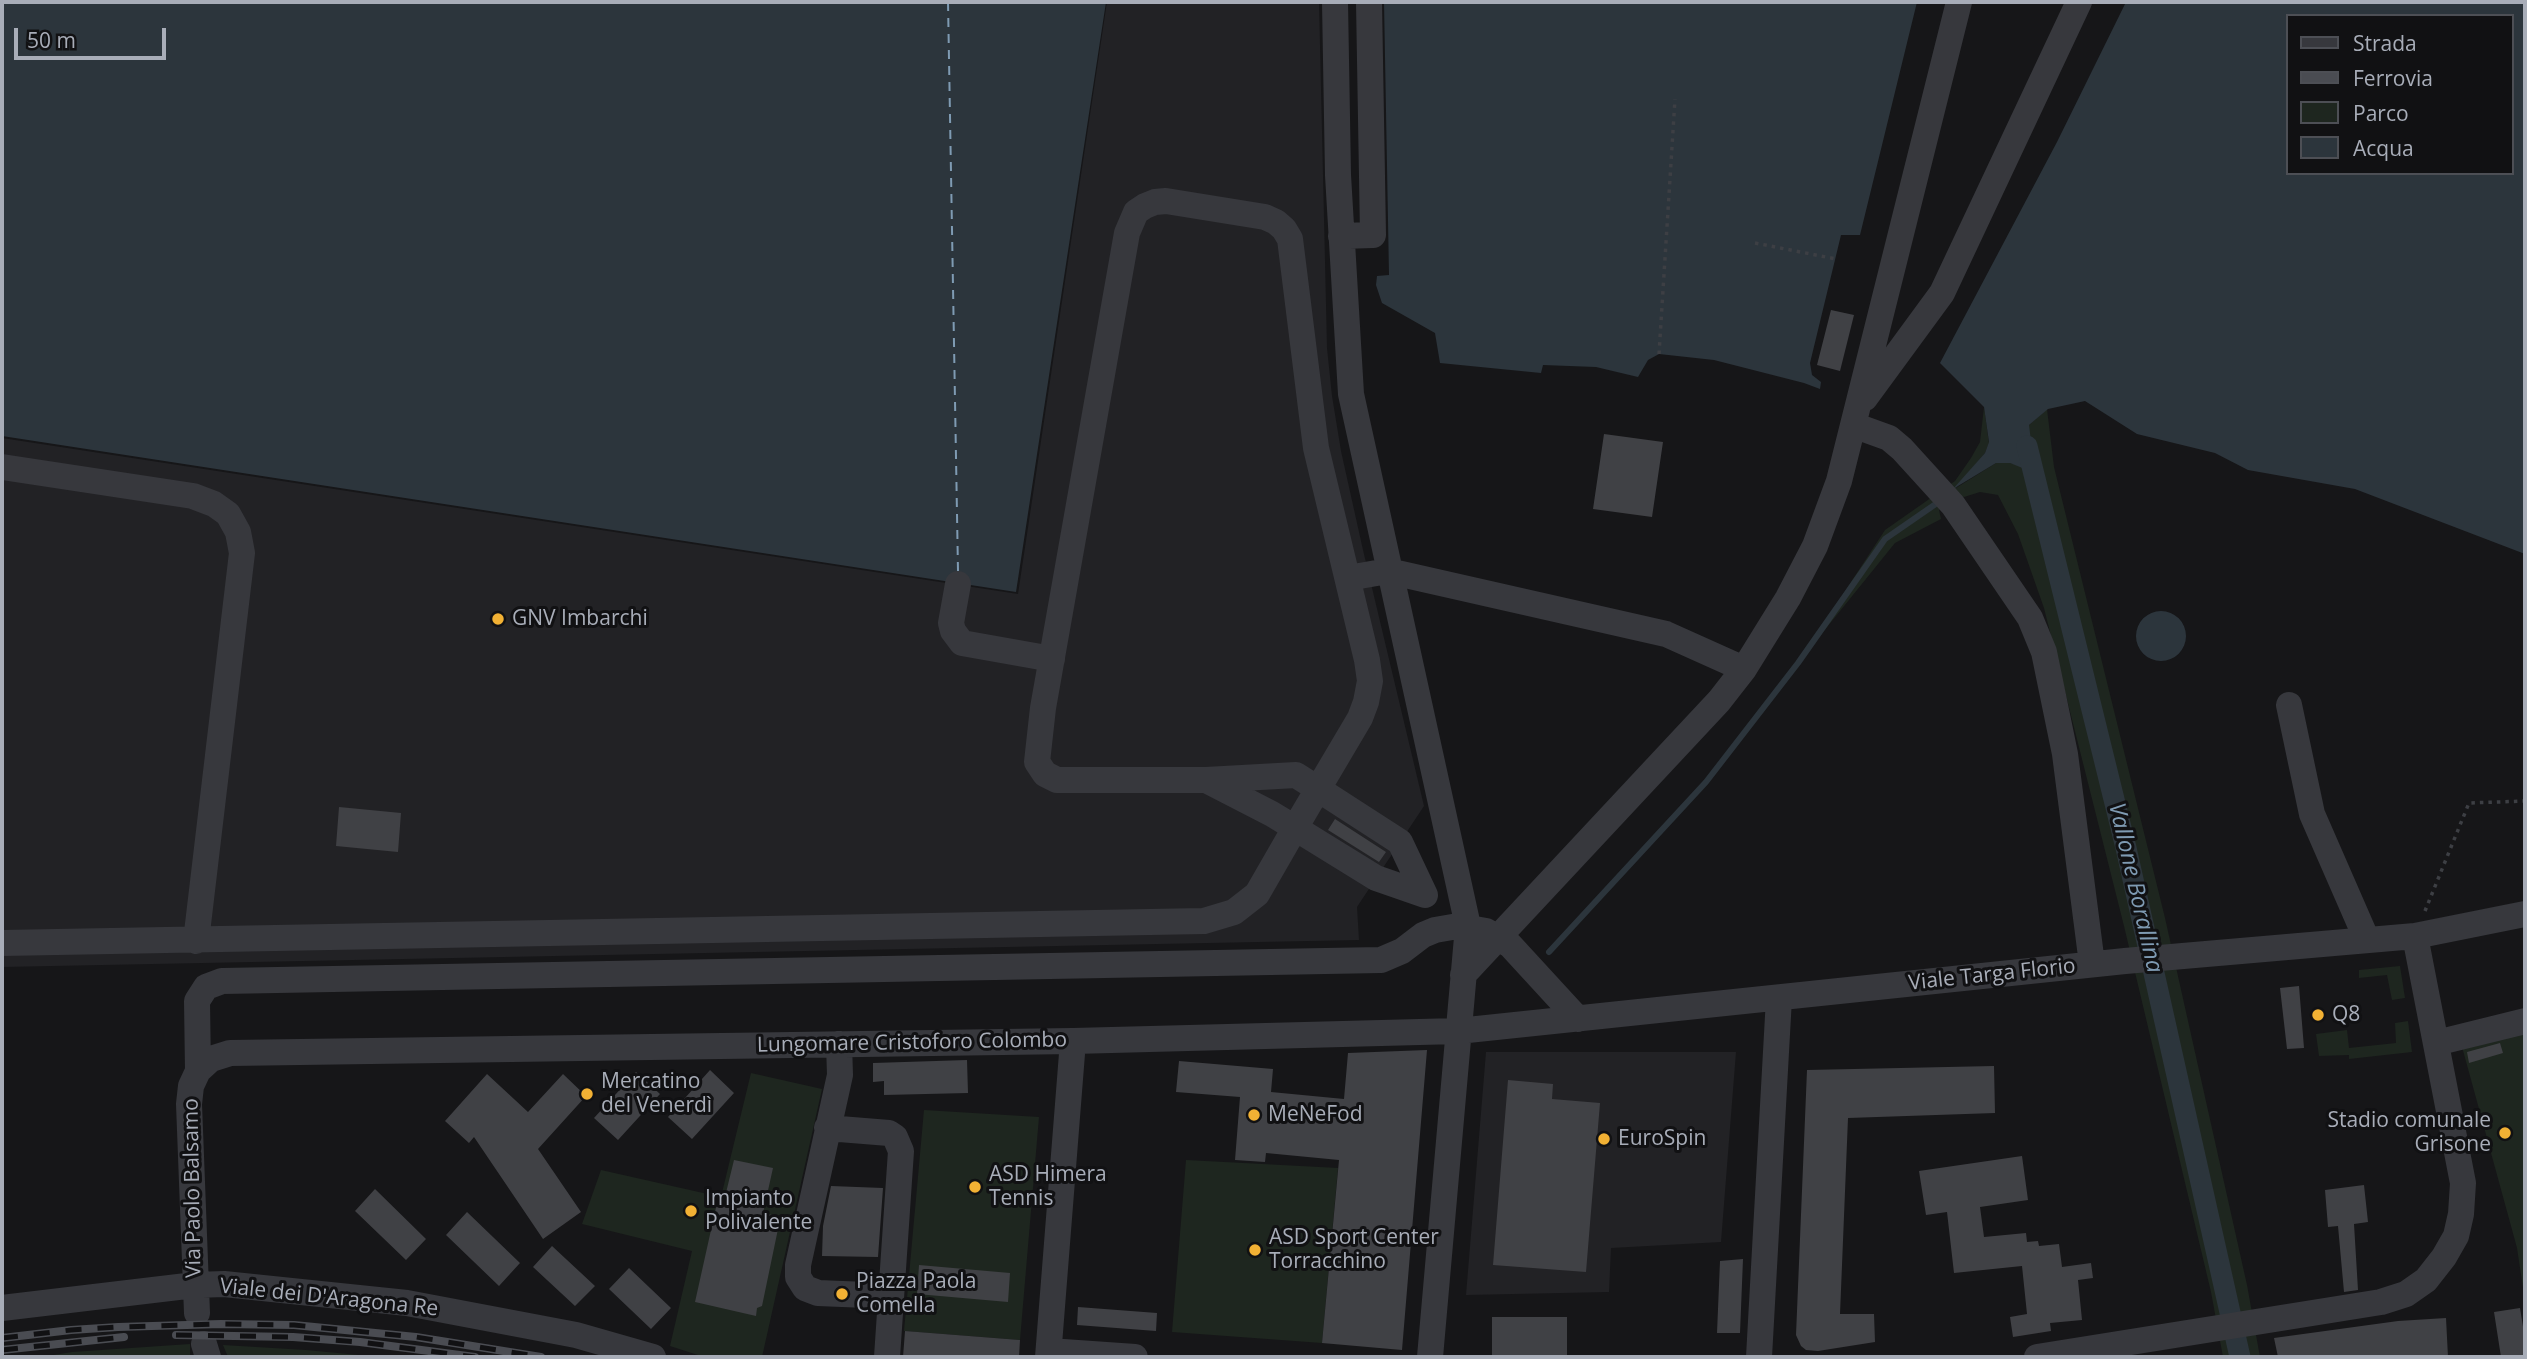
<!DOCTYPE html>
<html>
<head>
<meta charset="utf-8">
<style>
	body { margin:0 }
	#map { position:relative; width:2527px; height:1359px; overflow:hidden; background:#161618; font-family:"Open Sans",sans-serif }
	canvas { display:block }
	.frame { position:absolute; inset:0; border:4px solid #a8adb8; pointer-events:none }
	.legend { position:absolute; left:2286px; top:14px; width:228px; height:161px; box-sizing:border-box; background:#111113; border:2px solid #4d4f55; margin:0; padding:9px 12px; list-style:none; font-size:21px; color:#a8adb8 }
	.legend li { display:flex; align-items:center; gap:14px; height:35px }
	.legend b { width:35px; border:2px solid #4d4f55 }
	.scale { position:absolute; left:14px; top:28px; width:152px; height:32px; box-sizing:border-box; border:4px solid #a8adb8; border-top:0; padding-left:9px; font-size:21px; line-height:24px; white-space:nowrap; color:#a8adb8; -webkit-text-stroke:5px #111113; paint-order:stroke }
</style>
</head>
<body>
<div id="map">
<canvas width="2527" height="1359"></canvas>
<div class="frame"></div>
<ul class="legend">
<li><b style="height:9px;background:#37383d"></b>Strada</li>
<li><b style="height:9px;background:#4a4c52"></b>Ferrovia</li>
<li><b style="height:19px;background:#1e261f"></b>Parco</li>
<li><b style="height:19px;background:#2c353c"></b>Acqua</li>
</ul>
<div class="scale">50 m</div>
</div>
<script>
const c = document.querySelector('canvas').getContext('2d');
c.lineJoin = 'round';
function fill(path, color) { c.fillStyle = color; c.fill(path, 'evenodd'); }
const shape = rows => new Path2D(rows.map(r => 'M' + r).join(''));
function stroke(path, color, width, dash) { c.strokeStyle = color; c.lineWidth = width; c.lineCap = dash ? 'butt' : 'round'; c.setLineDash(dash || []); c.stroke(path); }
function label(font, color, halo, rows, align = 'center') {
  c.font = font + ' "Open Sans",sans-serif'; c.lineWidth = 6; c.setLineDash([]); c.textBaseline = 'middle'; c.strokeStyle = halo; c.fillStyle = color; for (const [text, x, y, turn = 0] of rows) {
    c.save(); c.translate(x, y); c.rotate((+turn || 0) * Math.PI / 180); c.textAlign = isNaN(turn) ? turn : align; if (halo) c.strokeText(text, 0, 0); c.fillText(text, 0, 0); c.restore();
  }
}
const built = shape([
	[1107,2,1319,2,1327,348,1332,396,1341,451,1363,550,1424,806,1357,907,1359,940,2,967,2,438,1018,594],
	[1486,1052,1736,1052,1721,1242,1611,1248,1609,1292,1466,1295]
]);
const green = shape([
	[1984,407,1989,443,1985,453,1956,488,1996,463,2010,463,2022,466,2029,425,2047,409,2054,467,2165,918,2247,1285,2260,1357,2223,1357,2211,1292,2124,926,2044,608,2018,534,1998,495,1980,492,1964,497,1958,496,1939,510,1941,519,1895,543,1798,663,1885,530,1955,481,1971,458,1980,442],
	[2400,966,2405,998,2392,1000,2387,975,2359,978,2359,970],
	[2408,1021,2412,1052,2349,1059,2349,1055,2319,1056,2316,1034,2347,1030,2349,1048,2396,1043,2395,1023],
	[2525,1027,2525,1301,2517,1248,2461,1043],
	[751,1073,822,1089,762,1357,704,1357,670,1346,692,1251,582,1224,601,1170,721,1197],
	[924,1110,1039,1117,1020,1340,904,1331],
	[1186,1160,1338,1168,1322,1343,1172,1332],
	[190,1344,190,1357,41,1357,72,1352],
	[223,1345,306,1350,380,1357,228,1357]
]);
const water = shape([
	[2,2,1106,2,1016,592,2,436],
	[1384,2,1917,2,1860,235,1841,235,1810,363,1812,375,1821,382,1820,389,1804,383,1714,360,1659,354,1648,360,1638,377,1596,367,1543,365,1541,373,1440,363,1435,333,1382,303,1376,285,1377,276,1389,275],
	[2126,2,2525,2,2525,554,2355,489,2248,470,2215,453,2137,434,2085,401,2048,409,2029,425,2035,473,2010,463,1996,463,1953,489,1985,453,1989,442,1984,407,1940,363,2057,142],
	[2287,16,2511,16,2511,173,2287,173],
	'2136 636a25 25 0 1 1 50 0a25 25 0 1 1-50 0Z'
]);
const stream = shape([
	[1549,952,1706,782,1798,663,1885,539,1940,501]
]);
const canal = shape([
	[2027,446,2126,848,2240,1357]
]);
const ferry = shape([
	[948,2,958,571]
]);
const building = shape([
	[1831,310,1854,315,1840,371,1817,365],
	[1604,434,1663,442,1652,517,1593,509],
	[339,807,401,813,398,852,336,846],
	[1335,819,1386,852,1379,862,1328,830],
	[2299,986,2304,1048,2287,1049,2280,988],
	[2500,1043,2503,1053,2469,1063,2467,1052],
	[1427,1050,1402,1350,1322,1343,1339,1160,1266,1153,1265,1162,1235,1160,1240,1097,1176,1092,1179,1061,1273,1069,1271,1092,1344,1099,1348,1053],
	[967,1060,968,1093,884,1095,884,1081,873,1082,873,1063],
	[1994,1066,1995,1113,1848,1118,1840,1314,1874,1314,1875,1342,1818,1351,1806,1350,1801,1346,1796,1335,1807,1070],
	[710,1070,734,1093,692,1139,668,1117],
	[636,1072,660,1094,618,1140,594,1118],
	[487,1074,528,1112,563,1074,586,1096,538,1149,581,1212,543,1239,474,1137,469,1143,445,1121],
	[1508,1080,1553,1084,1552,1099,1600,1103,1586,1272,1493,1265],
	[2022,1156,2028,1200,1980,1207,1984,1237,2026,1233,2027,1242,2038,1241,2039,1246,2059,1244,2062,1267,2091,1263,2093,1278,2078,1280,2082,1320,2050,1323,2051,1331,2013,1337,2010,1317,2027,1314,2022,1266,1954,1273,1947,1212,1926,1215,1919,1171],
	[734,1160,773,1168,763,1213,777,1216,775,1224,778,1229,762,1306,757,1308,756,1316,695,1302,717,1203,723,1205],
	[2364,1185,2368,1222,2354,1224,2358,1290,2344,1292,2338,1226,2328,1227,2325,1190],
	[831,1186,883,1188,878,1257,822,1256,823,1226],
	[375,1189,426,1239,406,1260,355,1211],
	[467,1212,520,1263,499,1286,446,1235],
	[552,1246,595,1286,575,1306,533,1267],
	[1743,1259,1740,1333,1717,1333,1720,1261],
	[919,1265,1010,1273,1008,1302,917,1294],
	[629,1268,671,1308,651,1329,609,1289],
	[1078,1307,1157,1313,1156,1331,1077,1325],
	[2520,1308,2525,1339,2525,1357,2501,1357,2494,1312],
	[1492,1317,1567,1317,1567,1357,1492,1357],
	[2446,1318,2448,1357,2278,1357,2274,1338,2398,1321],
	[905,1331,1020,1340,1019,1357,903,1357]
]);
const path = shape([
	[1755,243,1836,259],
	[1659,354,1675,99],
	[2425,911,2469,803,2525,801]
]);
const minor = shape([
	[1335,2,1338,175,1351,394,1468,926,1430,1357],
	[1341,236,1373,235,1369,2],
	[1865,398,1942,293,2079,2],
	[1853,425,1889,438,1902,449,1953,505,2030,618,2044,652,2065,754,2092,964],
	[2,467,193,496,214,504,228,514,238,532,242,553,196,941],
	[1348,578,1388,571,1666,634,1744,669],
	[958,584,951,623,953,631,962,643,1052,659],
	[2289,705,2312,814,2367,940],
	[2,943,1204,921,1234,912,1257,894,1295,828,1318,789,1360,718,1366,702,1370,681,1367,660,1316,448,1290,239,1284,229,1276,222,1265,217,1166,201,1155,202,1145,206,1136,212,1127,233,1043,708,1037,762,1045,774,1057,780,1206,780,1296,775,1318,789,1400,842,1425,895,1376,878,1295,828,1272,814,1206,780],
	[1463,975,1719,701,1744,669,1788,598,1815,546,1839,481,1959,2],
	[2436,1043,2525,1021],
	[839,1044,840,1075,798,1265,798,1277,805,1288,818,1293,891,1296],
	[198,1071,197,1001,206,987,222,981,1381,960,1402,951,1423,935,1435,930,1458,926,1486,931,1510,945,1578,1019],
	[827,1128,889,1133,895,1137,901,1151,887,1357],
	[2,1308,195,1285,224,1284,407,1303,576,1335,653,1357],
	[197,1313,189,1104,191,1086,198,1071,211,1059,230,1053,1073,1041,1458,1031,2125,961,2415,936,2525,914],
	[204,1344,208,1357],
	[1049,1351,1135,1357],
	[1048,1357,1073,1041],
	[1759,1357,1779,998],
	[2037,1357,2381,1302,2406,1294,2426,1280,2444,1257,2456,1236,2461,1214,2463,1183,2415,936]
]);
const rail = shape([
	[176,1335,293,1337,360,1342,475,1357],
	[2,1338,71,1330,118,1327,221,1324,294,1325,416,1337,541,1357],
	[2,1350,124,1337]
]);
const markers = [
	[498,619,7,"#f2b134"],
	[2318,1015,7,"#f2b134"],
	[587,1094,7,"#f2b134"],
	[1254,1115,7,"#f2b134"],
	[2505,1133,7,"#f2b134"],
	[1604,1139,7,"#f2b134"],
	[975,1187,7,"#f2b134"],
	[691,1211,7,"#f2b134"],
	[1255,1250,7,"#f2b134"],
	[842,1294,7,"#f2b134"]
];
const poiNames = [
	["GNV Imbarchi",512,619],
	["Q8",2332,1015],
	["Mercatino",601,1082],
	["del Venerdì",601,1106],
	["MeNeFod",1268,1115],
	["Stadio comunale",2491,1121,"right"],
	["Grisone",2491,1145,"right"],
	["EuroSpin",1618,1139],
	["ASD Himera",989,1175],
	["Tennis",989,1199],
	["Impianto",705,1199],
	["Polivalente",705,1223],
	["ASD Sport Center",1269,1238],
	["Torracchino",1269,1262],
	["Piazza Paola",856,1282],
	["Comella",856,1306]
];
const streetNames = [
	["Viale Targa Florio",1992,975,-6],
	["Lungomare Cristoforo Colombo",912,1043,-1],
	["Via Paolo Balsamo",193,1188,-91],
	["Viale dei D'Aragona Re",329,1298,6]
];
const waterNames = [
	["Vallone Borallina",2135,888,77]
];
fill(built, '#222225');
fill(green, '#1e261f');
fill(water, '#2c353c');
stroke(stream, '#2c353c', 6);
stroke(canal, '#2c353c', 21);
stroke(ferry, '#7f9bb3', 2, [9, 7]);
fill(building, '#404145');
stroke(path, '#3d3f44', 3.5, [3.5, 5]);
stroke(minor, '#37383d', 26);
stroke(rail, '#4a4c52', 8);
stroke(rail, '#111113', 5, [16]);
for (const [x, y, r, color] of markers) { const dot = new Path2D(); dot.arc(x, y, r, 0, 2 * Math.PI); c.fillStyle = color; c.fill(dot); stroke(dot, '#111113', 2.5); }
label('21px', '#a8adb8', '#111113', poiNames, 'left');
label('21px', '#a8adb8', '#111113', streetNames);
label('italic 23px', '#7f9bb3', '#111113', waterNames);
</script>
</body>
</html>
